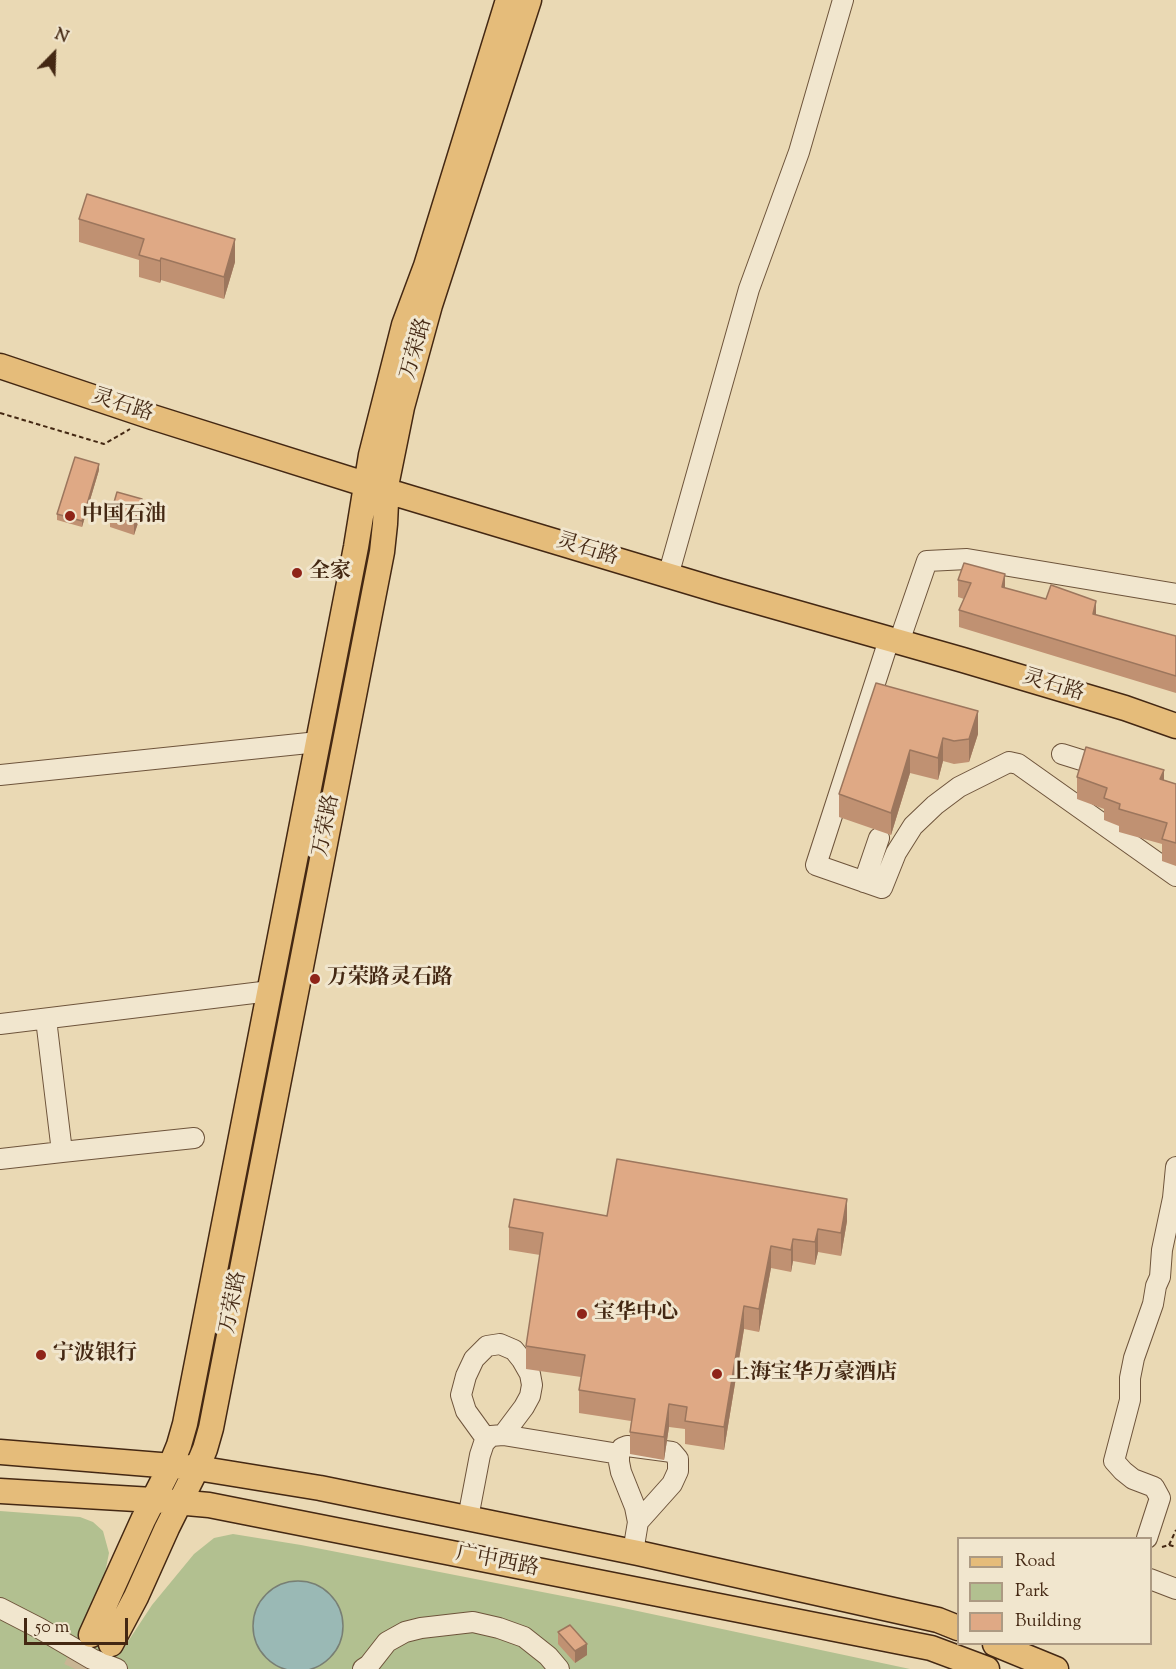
<!DOCTYPE html>
<html>
<head>
<meta charset="utf-8">
<style>
	body { margin:0 }
	#map { position:relative; width:1176px; height:1669px; overflow:hidden; background:#ead9b4; font-family:"Sorts Mill Goudy",serif }
	canvas { display:block }
	.legend { position:absolute; left:957px; top:1537px; width:195px; height:108px; box-sizing:border-box; background:#f1e6ce; border:2px solid #ac9a83; margin:0; padding:8px 10px; list-style:none; font-size:18px; color:#442813 }
	.legend li { display:flex; align-items:center; gap:12px; height:30px }
	.legend b { width:30px; border:2px solid #ac9a83 }
	.north { position:absolute; left:24px; top:24px; width:60px; height:60px; -webkit-text-stroke:4px #f1e6ce; paint-order:stroke; rotate:23deg; font-size:16px; font-weight:700; line-height:24px; text-align:center; color:#442813 }
	.north::after { content:''; display:block; margin:auto; width:21px; height:27px; background:#442813; clip-path:polygon(50% 0,100% 100%,50% 72%,0 100%) }
	.scale { position:absolute; left:24px; top:1618px; width:104px; height:27px; box-sizing:border-box; border:3px solid #442813; border-top:0; padding-left:8px; font-size:18px; line-height:21px; white-space:nowrap; color:#442813; -webkit-text-stroke:4px #f1e6ce; paint-order:stroke }
</style>
</head>
<body>
<div id="map">
<canvas width="1176" height="1669"></canvas>
<ul class="legend">
<li><b style="height:8px;background:#e5bc7a"></b>Road</li>
<li><b style="height:16px;background:#b2c090"></b>Park</li>
<li><b style="height:16px;background:#dfa985"></b>Building</li>
</ul>
<div class="north">N</div>
<div class="scale">50 m</div>
</div>
<script>
const c = document.querySelector('canvas').getContext('2d');
c.lineJoin = 'round';
function fill(path, color) { c.fillStyle = color; c.fill(path, 'evenodd'); }
const shape = rows => new Path2D(rows.map(r => 'M' + r).join(''));
function stroke(path, color, width, dash) { c.strokeStyle = color; c.lineWidth = width; c.lineCap = dash ? 'butt' : 'round'; c.setLineDash(dash || []); c.stroke(path); }
function label(font, color, halo, rows, align = 'center') {
  c.font = font + ' "Sorts Mill Goudy","Noto Serif SC",serif'; c.lineWidth = 6; c.setLineDash([]); c.textBaseline = 'middle'; c.strokeStyle = halo; c.fillStyle = color; for (const [text, x, y, turn = 0] of rows) {
    c.save(); c.translate(x, y); c.rotate((+turn || 0) * Math.PI / 180); c.textAlign = isNaN(turn) ? turn : align; if (halo) c.strokeText(text, 0, 0); c.fillText(text, 0, 0); c.restore();
  }
}
const green = shape([
	[0,1511,80,1517,93,1522,103,1531,109,1553,103,1583,82,1631,123,1649,152,1605,194,1554,214,1538,233,1534,301,1545,614,1606,910,1669,0,1669]
]);
const water = shape([
	'253 1626a45 45 0 1 1 90 0a45 45 0 1 1-90 0Z'
]);
const majorTunnel = shape([
	[75,1669,91,1635]
]);
const path = shape([
	[0,413,104,444,130,429],
	[1169,1545,1176,1530],
	[1162,1547,1169,1545,1176,1547]
]);
const minor = shape([
	[668,576,749,289,799,152,843,0],
	[899,642,927,561,967,559,1176,594],
	[886,649,816,865,882,888,896,853,913,826,935,805,959,787,1009,762,1018,764,1176,876],
	[1062,754,1107,768],
	[0,775,318,742],
	[864,882,879,838],
	[0,1024,270,991],
	[62,1152,194,1138],
	[0,1159,62,1152,46,1019],
	[487,1440,466,1411,461,1395,466,1376,474,1359,487,1346,500,1344,514,1350,522,1360,530,1374,532,1385,530,1396,524,1407,503,1435],
	[468,1518,480,1455,484,1443,491,1436,503,1435,619,1454],
	[1147,1538,1160,1498,1154,1487,1133,1479,1123,1471,1114,1461,1130,1400,1130,1378,1134,1358,1153,1304,1156,1286,1160,1277,1162,1250,1173,1198,1176,1167],
	[633,1552,638,1522,672,1484,678,1471,678,1459,672,1452,627,1446,622,1448,619,1454,619,1462,621,1472,635,1507,638,1522],
	[1150,1579,1176,1589],
	[0,1608,39,1628,92,1659,117,1669],
	[363,1669,369,1665,387,1642,405,1632,421,1628,473,1622,499,1628,524,1637,548,1656,559,1669]
]);
const major = shape([
	[0,366,152,417,387,491,720,591,963,660,1125,708,1176,726],
	[0,1452,197,1468,320,1488,638,1553,938,1620,958,1628],
	[0,1491,153,1500,209,1505,931,1648,987,1669],
	[91,1635,143,1520,170,1467,179,1445,185,1424,356,547,371,455,404,325,426,266,508,0],
	[111,1644,136,1597,167,1528,197,1468,205,1449,211,1428,382,552,385,524,387,481,402,407,430,305,529,0],
	[995,1644,1056,1669]
]);
const wall = shape([
	[79,219,235,262,224,299,161,280,160,283,139,277,139,260,79,242],
	[99,470,82,527,57,520,57,514],
	[142,511,134,535,110,527,110,516],
	[958,580,1005,588,1096,615,1176,636,1176,693,959,627,959,610,964,599,958,597],
	[876,683,978,734,969,762,954,764,943,761,938,780,910,773,891,835,839,817,839,794],
	[1077,777,1164,780,1176,784,1176,866,1162,861,1162,844,1119,832,1119,826,1104,820,1104,809,1077,799],
	[607,1216,847,1221,841,1256,818,1252,815,1265,793,1261,791,1272,771,1268,759,1332,744,1329,724,1450,685,1444,685,1429,669,1427,664,1460,630,1454,630,1432,631,1421,579,1413,579,1390,581,1377,526,1369,526,1346,540,1255,509,1250,509,1227],
	[558,1632,587,1655,575,1663,558,1644]
]);
const shadedWall = shape([
	[235,239,235,262,224,299,224,277],
	[161,258,161,280,160,283,160,261],
	[99,464,99,470,82,527,82,521],
	[142,499,142,511,134,535,134,523],
	[1005,574,1005,591,1002,587],
	[1096,601,1096,618,1093,614],
	[978,711,978,734,969,762,969,739],
	[943,738,943,761,938,780,938,758],
	[910,750,910,773,891,835,891,813],
	[1164,770,1164,793,1160,779],
	[847,1199,847,1221,841,1256,841,1233],
	[818,1229,818,1252,815,1265,815,1242],
	[793,1239,793,1261,791,1272,791,1250],
	[771,1246,771,1268,759,1332,759,1309],
	[744,1306,744,1329,724,1450,724,1427],
	[669,1404,669,1427,664,1460,664,1437],
	[587,1644,587,1655,575,1663,575,1651]
]);
const building = shape([
	[87,194,235,239,224,277,161,258,160,261,139,255,144,239,79,219,87,194],
	[75,457,99,464,82,521,57,514,75,457],
	[117,492,142,499,134,523,110,516,117,492],
	[964,563,1005,574,1002,587,1046,599,1051,585,1096,601,1093,614,1176,636,1176,676,959,610,971,583,958,580,964,563],
	[876,683,978,711,969,739,954,741,943,738,938,758,910,750,891,813,839,794,876,683],
	[1086,747,1164,770,1160,779,1176,784,1176,843,1162,839,1167,823,1119,809,1120,804,1104,798,1107,788,1077,777,1086,747],
	[617,1159,847,1199,841,1233,818,1229,815,1242,793,1239,791,1250,771,1246,759,1309,744,1306,724,1427,685,1421,687,1407,669,1404,664,1437,630,1432,635,1399,579,1390,585,1355,526,1346,543,1233,509,1227,514,1199,607,1216,617,1159],
	[570,1625,587,1644,575,1651,558,1632,570,1625]
]);
const markers = [
	[70,516,6,"#8f2418"],
	[297,573,6,"#8f2418"],
	[315,979,6,"#8f2418"],
	[582,1314,6,"#8f2418"],
	[41,1355,6,"#8f2418"],
	[717,1374,6,"#8f2418"]
];
const streetNames = [
	["万荣路",418,349,-74],
	["灵石路",122,407,18],
	["灵石路",587,551,17],
	["灵石路",1053,687,17],
	["万荣路",328,826,-79],
	["万荣路",235,1303,-79],
	["广中西路",497,1563,11]
];
const poiNames = [
	["中国石油",82,516],
	["全家",309,573],
	["万荣路灵石路",327,979],
	["宝华中心",594,1314],
	["宁波银行",53,1355],
	["上海宝华万豪酒店",729,1374]
];
fill(green, '#b2c090');
fill(water, '#9ab9b5');
stroke(water, '#787f74', 1.5);
stroke(majorTunnel, '#c9b694', 24, [24, 12]);
stroke(minor, '#6e543b', 22);
stroke(major, '#442813', 27);
stroke(path, '#442813', 2, [4.5, 3]);
stroke(minor, '#f1e6ce', 20);
stroke(major, '#e5bc7a', 24);
fill(wall, '#c09172');
fill(shadedWall, '#9c765d');
fill(building, '#dfa985');
stroke(building, '#9c765d', 1.5);
for (const [x, y, r, color] of markers) { const dot = new Path2D(); dot.arc(x, y, r, 0, 2 * Math.PI); c.fillStyle = color; c.fill(dot); stroke(dot, '#f1e6ce', 2); }
label('21px', '#442813', '#f1e6ce', streetNames);
label('bold 21px', '#442813', '#f1e6ce', poiNames, 'left');
</script>
</body>
</html>
